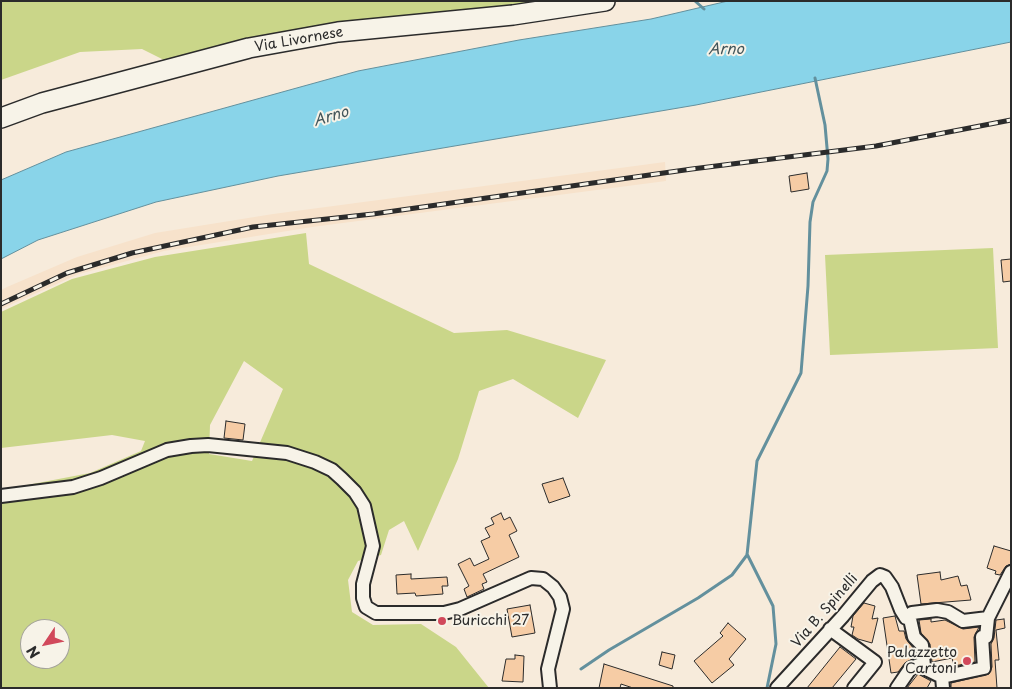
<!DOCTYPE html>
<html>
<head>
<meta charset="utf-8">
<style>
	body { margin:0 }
	#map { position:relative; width:1012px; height:689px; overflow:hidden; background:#f7ebdb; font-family:"Playpen Sans",sans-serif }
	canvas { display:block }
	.frame { position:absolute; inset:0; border:2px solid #2b2b2b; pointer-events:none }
	.north { position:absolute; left:20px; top:619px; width:50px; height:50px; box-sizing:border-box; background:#f7f3e8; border:1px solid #a5a39c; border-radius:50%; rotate:236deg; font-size:14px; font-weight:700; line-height:20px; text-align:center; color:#2b2b2b }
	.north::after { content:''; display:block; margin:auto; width:18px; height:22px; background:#d1495b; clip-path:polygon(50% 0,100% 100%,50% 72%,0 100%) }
</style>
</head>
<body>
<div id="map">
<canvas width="1012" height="689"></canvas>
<div class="frame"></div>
<div class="north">N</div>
</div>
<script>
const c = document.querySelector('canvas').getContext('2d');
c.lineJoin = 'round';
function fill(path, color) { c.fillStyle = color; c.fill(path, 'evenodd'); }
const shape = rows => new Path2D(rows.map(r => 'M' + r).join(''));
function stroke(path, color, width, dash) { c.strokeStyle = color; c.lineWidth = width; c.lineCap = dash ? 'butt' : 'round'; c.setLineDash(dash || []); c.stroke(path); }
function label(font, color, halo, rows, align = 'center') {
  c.font = font + ' "Playpen Sans",sans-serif'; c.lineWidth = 4; c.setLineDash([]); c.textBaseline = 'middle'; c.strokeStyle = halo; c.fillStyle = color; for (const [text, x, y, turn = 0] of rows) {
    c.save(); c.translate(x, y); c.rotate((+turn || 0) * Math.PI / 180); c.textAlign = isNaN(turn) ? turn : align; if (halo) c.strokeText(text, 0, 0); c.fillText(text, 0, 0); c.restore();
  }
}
const built = shape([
	[665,162,666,181,312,227,164,251,79,274,1,309,1,290,7,287,77,257,155,233,273,214]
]);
const green = shape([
	[1,1,557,1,168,62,142,49,80,52,1,80],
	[306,233,309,264,454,333,507,330,606,360,578,418,513,379,479,391,458,459,418,551,404,521,389,530,381,555,358,561,348,580,352,612,373,625,421,624,456,647,489,688,1,688,1,490,90,473,141,451,145,441,112,435,1,448,1,312,72,279,155,257],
	[244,361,283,389,252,461,209,454,210,425],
	[30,629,60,629,60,659,30,659],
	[993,248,998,348,830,355,825,255]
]);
const water = shape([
	[728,1,1011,1,1011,42,696,105,278,176,156,202,38,240,1,259,1,180,66,152,358,71,519,40,651,19,728,1]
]);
const stream = shape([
	[695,1,704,9],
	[747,554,773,606,776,644,767,688],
	[581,669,609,650,698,598,732,575,747,555,757,461,801,373,808,286,810,222,813,202,827,171,828,159,825,125,815,78]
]);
const building = shape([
	[807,173,809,189,791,192,789,176,807,173],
	[1011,259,1011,281,1003,282,1001,260,1011,259],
	[226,421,245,424,243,440,224,438,226,421],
	[563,478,570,496,549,503,542,484,563,478],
	[501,513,504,520,510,517,517,531,509,535,519,557,483,574,487,582,482,584,484,589,467,597,464,589,469,586,458,564,470,558,474,566,489,559,481,541,490,537,485,528,494,524,491,518,501,513],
	[994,546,1011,551,1011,564,1006,566,1000,575,995,574,996,571,987,568,994,546],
	[940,572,941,580,958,576,961,586,967,585,971,600,921,604,917,575,940,572],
	[411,574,411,579,447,577,448,586,442,586,443,594,416,596,415,593,397,594,396,575,411,574],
	[864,603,875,606,872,619,878,618,872,643,858,639,852,635,854,627,851,627,853,616,864,603],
	[530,605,535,633,512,637,507,609,530,605],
	[895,616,899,631,904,631,906,639,914,649,915,658,906,662,898,672,891,673,883,618,895,616],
	[931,619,931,622,945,620,963,629,979,627,974,637,975,662,954,666,952,658,932,662,930,644,921,633,919,620,931,619],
	[1004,619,1005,628,996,630,999,660,995,660,997,688,951,688,951,683,989,674,992,667,991,644,994,638,996,620,1004,619],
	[728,623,746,639,729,659,734,665,712,683,694,661,723,636,720,633,728,623],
	[840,647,856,659,832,688,807,688,840,647],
	[662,652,675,655,672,669,659,665,662,652],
	[515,655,524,656,523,682,502,681,506,659,515,659,515,655],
	[604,664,673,686,673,688,633,688,621,684,620,688,599,688,604,664],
	[918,674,931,681,927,688,907,688,918,674]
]);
const minor = shape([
	[1,496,73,487,101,478,167,450,191,446,208,445,287,453,315,462,332,470,342,479,355,492,364,506,373,546,363,584,363,598,366,607,376,613,444,613,460,609,531,578,543,579,553,587,560,597,563,609,548,669,550,688],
	[830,629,875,662,854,688],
	[924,666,922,645,914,637,910,619,912,613,937,610,948,612,963,621,988,618],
	[942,677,984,668,982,637,986,637,988,618,1011,572],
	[777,688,843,616,872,581,880,575,885,577,892,587,901,610,906,618,910,619],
	[897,688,910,669,918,665,942,677,943,688]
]);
const primary = shape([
	[1,118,42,103,249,48,338,32,513,15,605,1]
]);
const rail = shape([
	[1,304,67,273,132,253,253,227,373,214,692,169,876,146,1011,120]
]);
const markers = [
	[442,621,5,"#d1495b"],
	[967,661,5,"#d1495b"]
];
const streetNames = [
	["Via Livornese",299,40,-10],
	["Via B. Spinelli",825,611,-49]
];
const poiNames = [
	["Buricchi 27",452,621],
	["Palazzetto",957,653,"right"],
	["Cartoni",957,669,"right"]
];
const waterNames = [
	["Arno",726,50],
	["Arno",331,117,-16]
];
fill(built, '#f7e2cb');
fill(green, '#cad689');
fill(water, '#89d4e9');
stroke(water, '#63909d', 1);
stroke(stream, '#63909d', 3);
fill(building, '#f6cca5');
stroke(building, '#2b2b2b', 1);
stroke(minor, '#2b2b2b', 16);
stroke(primary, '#2b2b2b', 22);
stroke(minor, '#f7f3e8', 12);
stroke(primary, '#f7f3e8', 19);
stroke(rail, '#2b2b2b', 5);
stroke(rail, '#f7f3e8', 3, [9]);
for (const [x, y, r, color] of markers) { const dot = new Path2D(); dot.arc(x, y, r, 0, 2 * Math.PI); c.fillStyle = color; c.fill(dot); stroke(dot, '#f7f3e8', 2); }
label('14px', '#2b2b2b', '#f7f3e8', streetNames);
label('14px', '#2b2b2b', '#f7f3e8', poiNames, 'left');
label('italic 15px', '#42555a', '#f7f3e8', waterNames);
</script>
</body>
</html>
